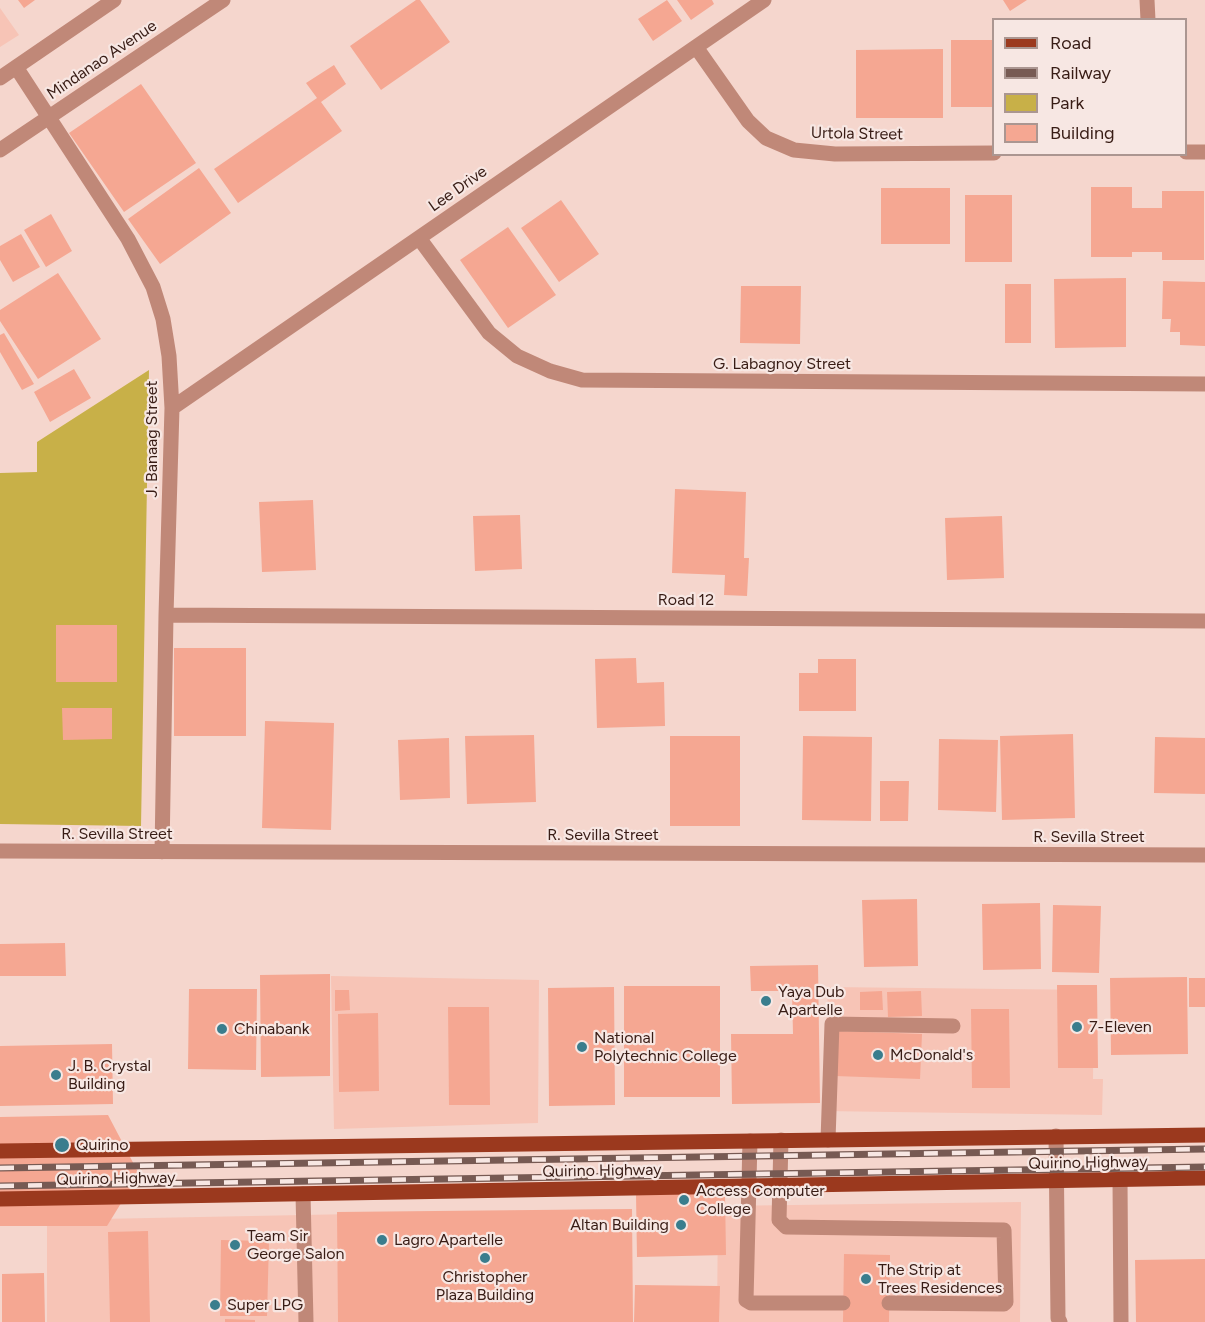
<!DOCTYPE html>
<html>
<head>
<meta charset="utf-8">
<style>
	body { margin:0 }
	#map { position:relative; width:1205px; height:1322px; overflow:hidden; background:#f5d6cd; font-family:Figtree,sans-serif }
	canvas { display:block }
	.legend { position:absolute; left:992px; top:18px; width:195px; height:138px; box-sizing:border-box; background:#f7e7e3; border:2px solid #ab9691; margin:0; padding:8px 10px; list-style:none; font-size:18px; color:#381c15 }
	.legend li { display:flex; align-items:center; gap:12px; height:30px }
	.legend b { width:30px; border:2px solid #ab9691 }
</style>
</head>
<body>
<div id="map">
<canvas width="1205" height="1322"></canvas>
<ul class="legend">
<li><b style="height:8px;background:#9b391e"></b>Road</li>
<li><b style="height:8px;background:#775a53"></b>Railway</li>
<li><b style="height:16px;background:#c8b048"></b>Park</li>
<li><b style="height:16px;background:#f5a792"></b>Building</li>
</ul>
</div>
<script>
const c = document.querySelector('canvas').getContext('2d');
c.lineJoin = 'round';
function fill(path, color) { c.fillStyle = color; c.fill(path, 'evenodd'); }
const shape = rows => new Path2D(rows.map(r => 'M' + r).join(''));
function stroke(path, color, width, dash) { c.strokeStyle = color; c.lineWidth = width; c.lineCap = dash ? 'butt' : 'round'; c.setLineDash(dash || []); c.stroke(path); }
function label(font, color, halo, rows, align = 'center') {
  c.font = font + ' Figtree,sans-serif'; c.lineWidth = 4.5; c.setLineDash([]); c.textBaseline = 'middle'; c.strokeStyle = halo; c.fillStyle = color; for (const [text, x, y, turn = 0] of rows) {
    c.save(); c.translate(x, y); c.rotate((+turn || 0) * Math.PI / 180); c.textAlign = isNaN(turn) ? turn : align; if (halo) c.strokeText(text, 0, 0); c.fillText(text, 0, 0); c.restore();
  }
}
const built = shape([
	[0,8,19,35,0,47],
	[331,976,539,980,538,1123,334,1129],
	[828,987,1094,990,1093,1079,1103,1079,1102,1115,823,1111],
	[1021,1202,1020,1322,717,1322,718,1206],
	[610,1209,618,1322,47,1322,47,1220]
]);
const green = shape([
	[149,370,141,826,0,824,0,473,37,472,37,442]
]);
const building = shape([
	[18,0,35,0,24,8],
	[416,0,420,0,450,42,381,90,350,46],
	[667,0,682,21,653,41,638,19],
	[677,0,712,0,714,4,691,20],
	[1003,0,1027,0,1010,11],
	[951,40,994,40,994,107,951,107],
	[943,49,943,118,856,118,856,50],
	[334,65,346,84,321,102,342,131,238,203,214,169,317,98,306,83],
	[141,84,196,163,124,212,69,133],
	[199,168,231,213,160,264,128,219],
	[1091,187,1132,187,1132,208,1162,208,1162,191,1204,191,1204,260,1162,260,1162,252,1132,252,1132,257,1091,257],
	[881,188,950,188,950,244,881,244],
	[965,195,1012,195,1012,262,965,262],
	[561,200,599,254,559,282,521,228],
	[51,214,72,251,46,267,24,230],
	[508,227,556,295,508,328,460,260],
	[21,234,40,267,13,282,0,260,0,246],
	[58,273,101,339,38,379,0,321,0,310],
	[1126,278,1126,347,1055,348,1054,279],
	[1163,281,1205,282,1205,346,1180,345,1180,332,1170,332,1171,319,1162,319],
	[1005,284,1031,284,1031,343,1005,343],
	[741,286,801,286,800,344,740,343],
	[4,333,34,384,22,390,0,352,0,335],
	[74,369,91,398,50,422,34,392],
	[675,489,746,492,744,558,749,558,747,596,724,595,725,575,672,573],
	[313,500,316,570,262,572,259,502],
	[520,515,522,569,475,571,473,516],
	[1002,516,1004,578,947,580,945,518],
	[56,625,117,625,117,682,56,682],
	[174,648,246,648,246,736,174,736],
	[636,658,637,683,664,682,665,726,597,728,595,659],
	[818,659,856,659,856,711,799,711,799,673,818,673],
	[62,708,112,708,112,739,63,740],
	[265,721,334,723,331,830,262,828],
	[1073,734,1075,818,1002,820,1000,736],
	[534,735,536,802,467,804,465,736],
	[670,736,740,736,740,826,670,826],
	[803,736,872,737,871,821,802,820],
	[1155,737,1205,738,1205,794,1154,793],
	[449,738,450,798,400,800,398,740],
	[939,739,998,740,996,812,938,810],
	[880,781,909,781,908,821,880,821],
	[917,899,918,966,864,967,862,900],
	[1040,903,1041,969,983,970,982,904],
	[1053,905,1101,906,1099,973,1052,972],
	[65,943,66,976,0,976,0,944],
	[818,965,820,1103,732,1104,731,1034,793,1034,792,991,751,991,750,966],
	[330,974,330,1076,261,1077,260,975],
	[1187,977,1188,1054,1111,1055,1110,978],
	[1189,978,1205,978,1205,1007,1189,1007],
	[1057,985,1097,985,1098,1068,1058,1068],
	[624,986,720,986,720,1097,624,1097],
	[614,987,615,1105,549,1106,548,988],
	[189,989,257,989,256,1070,188,1069],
	[335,990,349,990,350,1010,335,1011],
	[882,991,883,1010,860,1010,860,992],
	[921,991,922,1016,888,1017,887,992],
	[448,1007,489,1007,490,1105,449,1105],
	[971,1009,1009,1009,1010,1088,972,1088],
	[378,1013,379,1091,339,1092,338,1014],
	[836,1031,922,1034,920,1079,835,1076],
	[112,1044,113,1104,0,1106,0,1046],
	[108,1115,139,1174,107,1226,0,1226,0,1117],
	[725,1193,726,1255,637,1257,636,1194],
	[632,1209,633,1322,338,1322,337,1212],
	[148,1231,150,1322,110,1322,108,1232],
	[221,1240,269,1241,267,1316,220,1316],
	[844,1254,890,1255,889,1322,843,1322],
	[1205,1259,1205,1322,1136,1322,1135,1260],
	[44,1273,45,1322,2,1322,2,1274],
	[635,1285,720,1286,719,1322,634,1322],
	[225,1319,255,1320,255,1322,225,1322]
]);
const service = shape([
	[1056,1136,1058,1318,1060,1322],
	[781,1140,779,1220,786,1227,1004,1230,1006,1302,1004,1304,889,1303],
	[828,1140,832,1024,953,1026],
	[750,1141,746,1300,751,1303,843,1303],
	[1120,1180,1121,1322],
	[303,1194,306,1322]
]);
const minor = shape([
	[1147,0,1148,20],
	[696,47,748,121,766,138,794,150,835,154,994,153],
	[16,67,128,239,153,287,163,319,169,356,172,408,166,615,162,852],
	[0,78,114,0],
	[0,150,223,0],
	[1186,152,1205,152],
	[419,238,489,333,517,356,550,371,582,380,1205,384],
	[172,408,764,0],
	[166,615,1205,621],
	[0,851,1205,855]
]);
const primary = shape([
	[0,1151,1205,1135],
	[0,1199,1205,1178]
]);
const rail = shape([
	[0,1168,1205,1149],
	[0,1186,1205,1167]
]);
const markers = [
	[766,1001,6,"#3a7d8d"],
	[1077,1027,6,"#3a7d8d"],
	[222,1029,6,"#3a7d8d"],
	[582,1047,6,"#3a7d8d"],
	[878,1055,6,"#3a7d8d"],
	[56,1075,6,"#3a7d8d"],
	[62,1145,8,"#3a7d8d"],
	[684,1200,6,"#3a7d8d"],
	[681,1225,6,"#3a7d8d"],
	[382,1240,6,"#3a7d8d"],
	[235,1245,6,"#3a7d8d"],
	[485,1258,6,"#3a7d8d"],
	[866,1279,6,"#3a7d8d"],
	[215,1305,6,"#3a7d8d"]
];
const streetNames = [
	["Mindanao Avenue",102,60,-34],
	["Urtola Street",857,134,1],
	["Lee Drive",458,189,-35],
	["G. Labagnoy Street",782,364],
	["J. Banaag Street",152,439,-90],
	["Road 12",686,600],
	["R. Sevilla Street",117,834],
	["R. Sevilla Street",603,835],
	["R. Sevilla Street",1089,837],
	["Quirino Highway",1088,1163,-1],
	["Quirino Highway",602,1171,-1],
	["Quirino Highway",116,1179,-1]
];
const poiNames = [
	["Yaya Dub",778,992],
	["Apartelle",778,1010],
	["7-Eleven",1089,1027],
	["Chinabank",234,1029],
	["National",594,1038],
	["Polytechnic College",594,1056],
	["McDonald's",890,1055],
	["J. B. Crystal",68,1066],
	["Building",68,1084],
	["Quirino",76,1145],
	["Access Computer",696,1191],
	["College",696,1209],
	["Altan Building",669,1225,"right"],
	["Team Sir",247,1236],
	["George Salon",247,1254],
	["Lagro Apartelle",394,1240],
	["The Strip at",878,1270],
	["Trees Residences",878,1288],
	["Christopher",485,1277,"center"],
	["Plaza Building",485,1295,"center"],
	["Super LPG",227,1305]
];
fill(built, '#f7c4b6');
fill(green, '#c8b048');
fill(building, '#f5a792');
stroke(service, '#c08878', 15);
stroke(minor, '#c08878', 15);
stroke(primary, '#9b391e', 15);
stroke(rail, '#775a53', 7);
stroke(rail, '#f7e7e3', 4.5, [14]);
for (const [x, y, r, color] of markers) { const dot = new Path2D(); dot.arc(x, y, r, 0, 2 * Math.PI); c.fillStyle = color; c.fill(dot); stroke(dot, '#f7e7e3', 2); }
label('16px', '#381c15', '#f7e7e3', streetNames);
label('16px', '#381c15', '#f7e7e3', poiNames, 'left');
</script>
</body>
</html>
